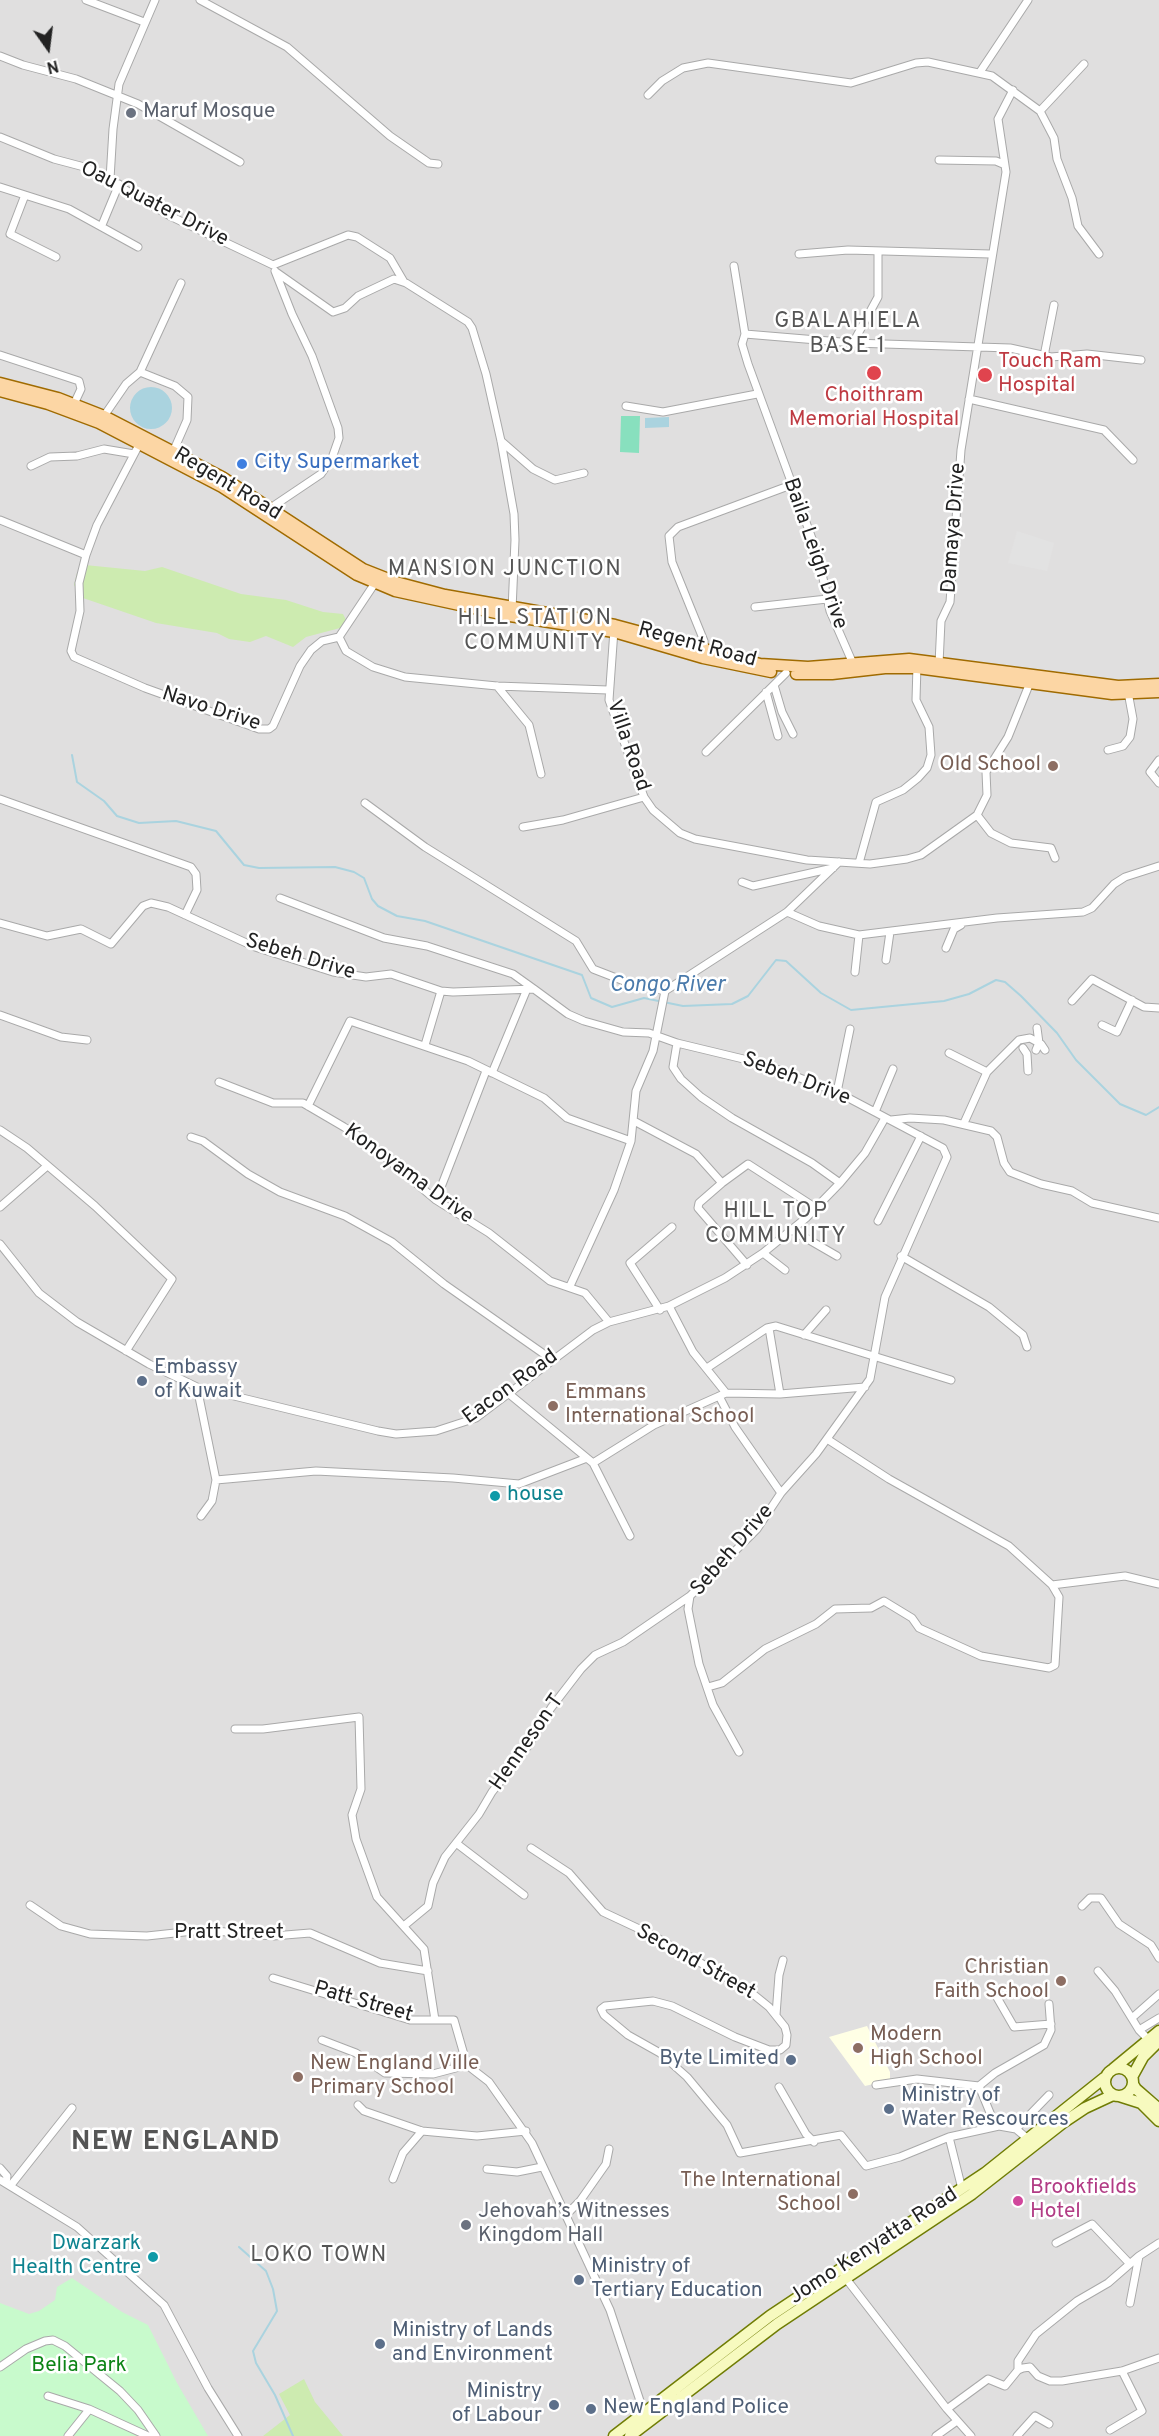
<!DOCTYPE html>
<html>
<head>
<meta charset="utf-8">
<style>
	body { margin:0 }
	#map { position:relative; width:1159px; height:2436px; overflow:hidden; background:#f2efe9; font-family:Overpass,sans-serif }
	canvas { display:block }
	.north { position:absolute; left:18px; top:18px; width:60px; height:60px; -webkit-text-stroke:4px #fff; paint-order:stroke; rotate:166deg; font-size:16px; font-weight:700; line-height:24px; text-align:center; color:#222 }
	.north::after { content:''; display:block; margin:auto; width:21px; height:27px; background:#222; clip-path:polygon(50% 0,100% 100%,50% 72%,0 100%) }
</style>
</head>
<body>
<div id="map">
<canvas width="1159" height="2436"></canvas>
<div class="north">N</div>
</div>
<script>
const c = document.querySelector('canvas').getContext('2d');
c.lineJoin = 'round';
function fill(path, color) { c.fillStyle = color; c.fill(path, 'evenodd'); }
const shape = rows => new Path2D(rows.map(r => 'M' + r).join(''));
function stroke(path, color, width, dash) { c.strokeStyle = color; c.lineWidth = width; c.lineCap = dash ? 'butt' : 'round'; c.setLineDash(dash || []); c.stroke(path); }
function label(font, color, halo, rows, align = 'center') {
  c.font = font + ' Overpass,sans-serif'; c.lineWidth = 5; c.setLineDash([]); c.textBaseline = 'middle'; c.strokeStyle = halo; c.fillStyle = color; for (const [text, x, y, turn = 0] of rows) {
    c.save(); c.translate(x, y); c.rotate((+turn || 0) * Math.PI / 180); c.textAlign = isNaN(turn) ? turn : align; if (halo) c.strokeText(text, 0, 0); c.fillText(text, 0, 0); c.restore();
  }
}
const residential = shape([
	[0,0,1159,0,1159,2436,0,2436]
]);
const education = shape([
	[867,2026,890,2072,890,2080,865,2086,829,2037]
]);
const grass = shape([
	[85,565,145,571,162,567,241,594,286,600,323,612,343,614,350,628,340,628,306,637,293,647,266,636,250,642,229,639,217,633,156,623,83,598,74,585,77,573],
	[304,2379,315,2402,343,2436,263,2436,290,2415,279,2394]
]);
const park = shape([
	[72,2278,122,2312,148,2325,177,2383,208,2436,0,2436,0,2303,29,2314,39,2311,55,2300,57,2287]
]);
const pitch = shape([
	[621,416,640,416,639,453,620,452]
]);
const parking = shape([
	[1017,531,1054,543,1047,571,1008,563]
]);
const water = shape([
	'130 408a21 21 0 1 1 42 0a21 21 0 1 1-42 0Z',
	[669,417,669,427,645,428,645,418]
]);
const stream = shape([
	[72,755,77,782,104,801,117,816,139,823,176,821,216,831,244,865,259,868,335,867,354,872,364,878,372,899,378,906,397,916,425,921,582,975,591,998,612,1007,644,998,683,1006,732,1004,748,996,776,960,786,961,821,993,851,1010,944,1001,969,994,996,980,1005,982,1021,996,1057,1033,1076,1060,1120,1104,1146,1115,1159,1107],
	[239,2247,266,2271,273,2289,277,2311,253,2351,256,2363,275,2395,293,2436]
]);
const street = shape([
	[86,0,144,22],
	[200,0,287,47,390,136,429,163,438,164],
	[0,56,23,65,76,79,138,104,240,162],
	[980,72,1028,0],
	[648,95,662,81,683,68,708,63,851,83,916,63,928,62,992,76,1040,111,1054,138,1057,159,1072,198,1078,226,1099,254],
	[1040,111,1084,64],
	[0,137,54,159,88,168,172,217,273,265],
	[939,160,996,161,1003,164],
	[110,179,113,129,119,84,155,0],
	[0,187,69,209,138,247],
	[25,195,10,234,56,257],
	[102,225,119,184],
	[799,254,848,250,990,254],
	[273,265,348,235,357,237,390,258,404,282],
	[734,266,745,334],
	[276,272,333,312,345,308,358,296,394,279,406,283,468,322,472,328,486,374,501,441,514,514,515,540,512,610],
	[745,334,853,343,1010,348,1051,357,1087,354,1141,360],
	[745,334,742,344,748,364,818,555,830,611,854,666],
	[853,343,878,297,878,251],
	[0,355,79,381,81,389,74,404],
	[1044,356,1054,305],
	[140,372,175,386,188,397,187,420,173,452],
	[969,399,1104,430,1133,460],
	[626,406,663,412,757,394],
	[104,416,126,384,140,372,181,283],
	[141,441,97,525,86,555,79,583,80,611,71,651,74,657,145,688,259,729,269,729,273,726,300,666,311,650,322,641,339,637,377,580],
	[501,441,533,469,555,480,584,473],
	[31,466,50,457,77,456,104,449,134,454],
	[269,509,321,474,332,458,339,438,338,428,312,356,292,314,275,271],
	[0,520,86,555],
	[755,607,827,599],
	[614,630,609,700,644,797,653,810,680,833,695,839,807,860,870,864,907,859,921,855,977,815,987,795,986,772,1008,737,1031,680],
	[339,637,346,651,373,667,405,677,497,686,608,690],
	[705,652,704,641,672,562,669,536,678,527,791,485],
	[939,664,941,621,950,602,961,450,1006,172,998,119,1013,90],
	[774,685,782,712,793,734],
	[497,686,529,725,541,774],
	[766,692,778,736],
	[1108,750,1123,746,1130,737,1133,719,1128,692],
	[706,752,786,673],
	[1159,760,1150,772,1159,783],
	[0,799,191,867,196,874,197,890,185,915],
	[365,803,425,847,576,941,593,969,624,981,665,991],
	[977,815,991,833,1011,843,1051,848,1055,858],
	[523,827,563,820,644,797],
	[859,863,876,802,903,790,918,778,927,768,931,755,929,727,916,700,917,665],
	[742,882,753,886,833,868],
	[280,898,384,938,427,946,513,974,534,989],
	[787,912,819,926,859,935,997,918,1083,912,1092,908,1114,884,1125,877,1159,866],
	[0,923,47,936,81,929,111,944,143,906,151,903,168,907,255,947,333,972,366,977,391,974,441,991,453,992,534,989,568,1014,584,1021,623,1032,649,1033,677,1043,760,1063,837,1092,943,1148,947,1157,885,1297,870,1379,816,1454,781,1493,757,1529,690,1596,688,1609,699,1664,713,1705,739,1752],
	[946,948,954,929,961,925],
	[886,960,890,932],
	[855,972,859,935],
	[1072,1001,1092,979,1144,1007,1159,1008],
	[0,1015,61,1037,87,1040],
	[1102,1025,1117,1032,1132,1000],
	[677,1043,673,1067,681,1079,701,1097,732,1118,812,1163,840,1183],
	[425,1045,441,991],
	[1023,1048,1027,1054,1028,1071],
	[1036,1050,1039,1043,1037,1028],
	[949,1053,987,1072],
	[492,1073,527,989],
	[219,1082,273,1103,303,1103,344,1127,365,1140,436,1200,489,1233,550,1281,585,1293,609,1322],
	[837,1092,850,1029],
	[308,1106,350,1021,468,1061,544,1098,567,1118,631,1141],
	[875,1112,893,1069],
	[891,1120,910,1118,944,1120,991,1131,997,1137,1004,1163,1010,1172,1041,1184,1072,1191,1092,1203,1159,1218],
	[634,1121,696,1154,722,1183],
	[964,1123,987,1072,1019,1040,1030,1038,1041,1044,1045,1050],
	[0,1130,27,1148,95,1206,172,1279,126,1351],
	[191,1137,203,1141,248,1174,280,1192,345,1216,392,1242,444,1284,551,1359],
	[436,1200,486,1071],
	[0,1207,47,1166],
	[878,1221,921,1136],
	[792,1230,837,1256],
	[0,1244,39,1293,77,1322,149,1364,197,1387,378,1431,396,1434,436,1431,476,1418,593,1330,609,1322,669,1306,725,1278,763,1253,806,1218,840,1183,865,1153,885,1118],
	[763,1253,785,1270],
	[901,1256,989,1307,1023,1335,1027,1347],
	[747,1265,698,1208,699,1203,722,1183,748,1164,816,1208],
	[570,1286,614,1190,631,1141,636,1091,653,1051,665,991,787,912,839,862],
	[669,1306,693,1352,726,1393,780,1394,865,1387],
	[660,1310,630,1263,672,1227],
	[769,1328,780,1394],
	[804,1335,826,1310],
	[707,1368,767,1328,776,1326,951,1380],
	[197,1387,216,1480,212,1501,201,1516],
	[508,1393,593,1463,630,1536],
	[719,1396,735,1427,781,1493],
	[593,1463,654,1425,726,1393],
	[216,1480,316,1471,453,1478,519,1484,587,1458],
	[1052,1585,1125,1576,1159,1584],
	[708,1687,722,1683,765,1649,816,1624,835,1609,871,1608,884,1601,912,1618,919,1628,981,1656,1049,1668,1055,1665,1059,1597,1052,1585,1009,1546,889,1479,827,1439],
	[235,1729,263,1729,359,1717,361,1789,352,1815,356,1839,377,1897,424,1949,435,2020],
	[456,1843,524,1895],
	[531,1848,569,1873,603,1912,650,1934,748,1990,769,2007,785,2027,787,2035,786,2045,780,2050,769,2050,735,2037,672,2006,653,2001,605,2006,601,2009,604,2015,628,2035,660,2053,687,2077,727,2125,740,2153,841,2135,866,2166,900,2157,949,2137,999,2126],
	[30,1905,61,1926,90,1934,147,1936,203,1930,273,1936,310,1933,380,1963,428,1971],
	[1082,1906,1090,1898,1101,1898,1119,1924,1151,1945,1159,1958],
	[405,1925,428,1906,433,1883,445,1857,479,1814,492,1792,528,1746,551,1708,581,1669,595,1655,623,1642,690,1596],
	[1098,1971,1115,1991,1139,2030,1148,2039],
	[273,1978,410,2020,454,2020,467,2065,489,2082,532,2143,610,2310,645,2416],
	[995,1994,1014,2027,1051,2024],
	[776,2015,779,1975,783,1960],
	[1132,2018,1159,1994],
	[1139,2030,1159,2018],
	[322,2040,356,2053,385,2073,433,2074,467,2065],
	[876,2085,917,2079,979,2086,993,2120,999,2126,1016,2129,1028,2139],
	[979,2086,995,2073,1044,2045,1051,2030,1049,2004],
	[779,2087,806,2134,814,2142],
	[358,2105,364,2111,422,2131,477,2136,526,2131],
	[1016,2129,1049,2095],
	[949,2137,962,2189],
	[0,2168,7,2176,6,2183],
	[487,2169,517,2172,542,2167],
	[393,2179,403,2153,422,2131],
	[0,2180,77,2227,164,2305,208,2388,238,2436],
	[11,2185,72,2108],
	[566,2215,580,2201,606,2164,609,2149],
	[1056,2243,1092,2224,1130,2264],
	[844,2276,947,2409,971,2436],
	[1130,2303,1139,2256,1159,2243],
	[0,2367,26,2349,45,2341,53,2340,65,2346,120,2391,138,2410,156,2436],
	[1018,2370,1018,2361,1036,2334,1077,2301,1108,2283,1139,2256],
	[48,2396,89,2409,148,2436],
	[947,2409,988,2379,1005,2386,1018,2370,1023,2368,1030,2367,1038,2376,1050,2381,1062,2381,1122,2371,1159,2358],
	[1110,2430,1142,2411,1122,2371],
	[68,2436,88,2411],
	[936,2436,957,2421],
	[1017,2436,1035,2416,1049,2424]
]);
const secondary = shape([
	'1105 2082a14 14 0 1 1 28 0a14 14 0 1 1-28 0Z',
	[1113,2069,1159,2031],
	[1132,2077,1143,2057,1159,2041],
	[1133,2084,1136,2089,1159,2109],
	[1119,2096,1141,2103,1159,2121],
	[614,2436,770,2316,985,2173,1104,2078],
	[630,2436,777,2324,972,2194,1064,2122,1085,2108,1113,2095]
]);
const primary = shape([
	[0,383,58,398,104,416,222,477,363,569,396,582,445,595,615,625,760,664,808,667,909,659,1118,686,1159,684],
	[0,391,48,404,99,423,222,487,357,575,395,591,510,616,614,632,703,658,771,672],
	[796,674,832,674,885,668,917,668,1112,694,1159,692]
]);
const markers = [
	[131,113,6,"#6b7280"],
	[874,373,8,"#e0444e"],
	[985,375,8,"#e0444e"],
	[242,464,6,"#3f7fe0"],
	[1053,766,6,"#8d6e63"],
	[142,1381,6,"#5c6f8a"],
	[553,1406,6,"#8d6e63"],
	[495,1496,6,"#0f9aa8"],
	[1061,1981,6,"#8d6e63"],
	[858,2048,6,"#8d6e63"],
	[791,2060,6,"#5c6f8a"],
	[298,2077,6,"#8d6e63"],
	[889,2109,6,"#5c6f8a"],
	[853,2194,6,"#8d6e63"],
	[1018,2201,6,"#d1479c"],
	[466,2225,6,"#6b7280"],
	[153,2257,6,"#0f9aa8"],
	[579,2280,6,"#5c6f8a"],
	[380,2344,6,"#5c6f8a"],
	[554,2405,6,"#5c6f8a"],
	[591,2409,6,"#5c6f8a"]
];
const worshipNames = [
	["Maruf Mosque",143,113],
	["Jehovah’s Witnesses",478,2213],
	["Kingdom Hall",478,2237]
];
const streetNames = [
	["Oau Quater Drive",154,205,27],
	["Regent Road",227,485,31],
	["Damaya Drive",955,528,-86],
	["Baila Leigh Drive",814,554,71],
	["Regent Road",697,646,15],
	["Navo Drive",211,710,18],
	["Villa Road",627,746,71],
	["Sebeh Drive",300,958,17],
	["Sebeh Drive",796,1080,21],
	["Konoyama Drive",408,1175,36],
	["Eacon Road",511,1388,-36],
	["Sebeh Drive",733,1551,-49],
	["Henneson T",528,1743,-55],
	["Pratt Street",229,1934],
	["Second Street",695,1963,29],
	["Patt Street",363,2003,16],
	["Jomo Kenyatta Road",874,2247,-33]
];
const healthNames = [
	["Touch Ram",998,363],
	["Hospital",998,387],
	["Choithram",874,397,"center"],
	["Memorial Hospital",874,421,"center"]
];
const shopNames = [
	["City Supermarket",254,464]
];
const educationNames = [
	["Old School",1041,766],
	["Emmans",565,1394,"left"],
	["International School",565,1418,"left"],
	["Christian",1049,1969],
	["Faith School",1049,1993],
	["Modern",870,2036,"left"],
	["High School",870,2060,"left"],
	["New England Ville",310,2065,"left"],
	["Primary School",310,2089,"left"],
	["The International",841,2182],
	["School",841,2206]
];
const serviceNames = [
	["Embassy",154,1369],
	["of Kuwait",154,1393],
	["Byte Limited",779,2060,"right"],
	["Ministry of",901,2097],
	["Water Rescources",901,2121],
	["Ministry of",591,2268],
	["Tertiary Education",591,2292],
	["Ministry of Lands",392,2332],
	["and Environment",392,2356],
	["Ministry",542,2393,"right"],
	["of Labour",542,2417,"right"],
	["New England Police",603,2409]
];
const cultureNames = [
	["house",507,1496],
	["Dwarzark",141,2245,"right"],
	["Health Centre",141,2269,"right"]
];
const hotelNames = [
	["Brookfields",1030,2189],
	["Hotel",1030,2213]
];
const parkNames = [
	["Belia Park",79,2367]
];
const neighbourhoodNames = [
	["GBALAHIELA",848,323],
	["BASE 1",848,348],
	["MANSION JUNCTION",505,571],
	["HILL STATION",535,620],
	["COMMUNITY",535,645],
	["HILL TOP",776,1213],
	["COMMUNITY",776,1238],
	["LOKO TOWN",319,2257]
];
const waterNames = [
	["Congo River",667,987]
];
const districtNames = [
	["NEW ENGLAND",176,2144]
];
fill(residential, '#e0dfdf');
fill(education, '#ffffe5');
fill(grass, '#cdebb0');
fill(park, '#c8facc');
fill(pitch, '#88e0be');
fill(parking, '#e2e2e2');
fill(water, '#aad3df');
stroke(stream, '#aad3df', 2);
stroke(street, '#a9a9a9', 9);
stroke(secondary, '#707d05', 13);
stroke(primary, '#a06b00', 13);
stroke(street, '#fff', 7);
stroke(secondary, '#f7fabf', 10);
stroke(primary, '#fcd6a4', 10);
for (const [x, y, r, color] of markers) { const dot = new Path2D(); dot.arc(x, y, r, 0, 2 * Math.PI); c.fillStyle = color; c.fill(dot); stroke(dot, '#fff', 2); }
label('21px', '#5b616d', '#fff', worshipNames, 'left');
label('21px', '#222', '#fff', streetNames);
label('21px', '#be3a42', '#fff', healthNames, 'left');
label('21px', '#366cbe', '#fff', shopNames, 'left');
label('21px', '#785e54', '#fff', educationNames, 'right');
label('21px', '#4e5e75', '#fff', serviceNames, 'left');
label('21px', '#0d838f', '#fff', cultureNames, 'left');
label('21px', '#b23c85', '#fff', hotelNames, 'left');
label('21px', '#0c8416', '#fff', parkNames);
c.letterSpacing = '1.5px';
label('22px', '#555', '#fff', neighbourhoodNames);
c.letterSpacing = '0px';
label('italic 22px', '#4a7aab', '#fff', waterNames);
c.letterSpacing = '1.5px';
label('bold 27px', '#555', '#fff', districtNames);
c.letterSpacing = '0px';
</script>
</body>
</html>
